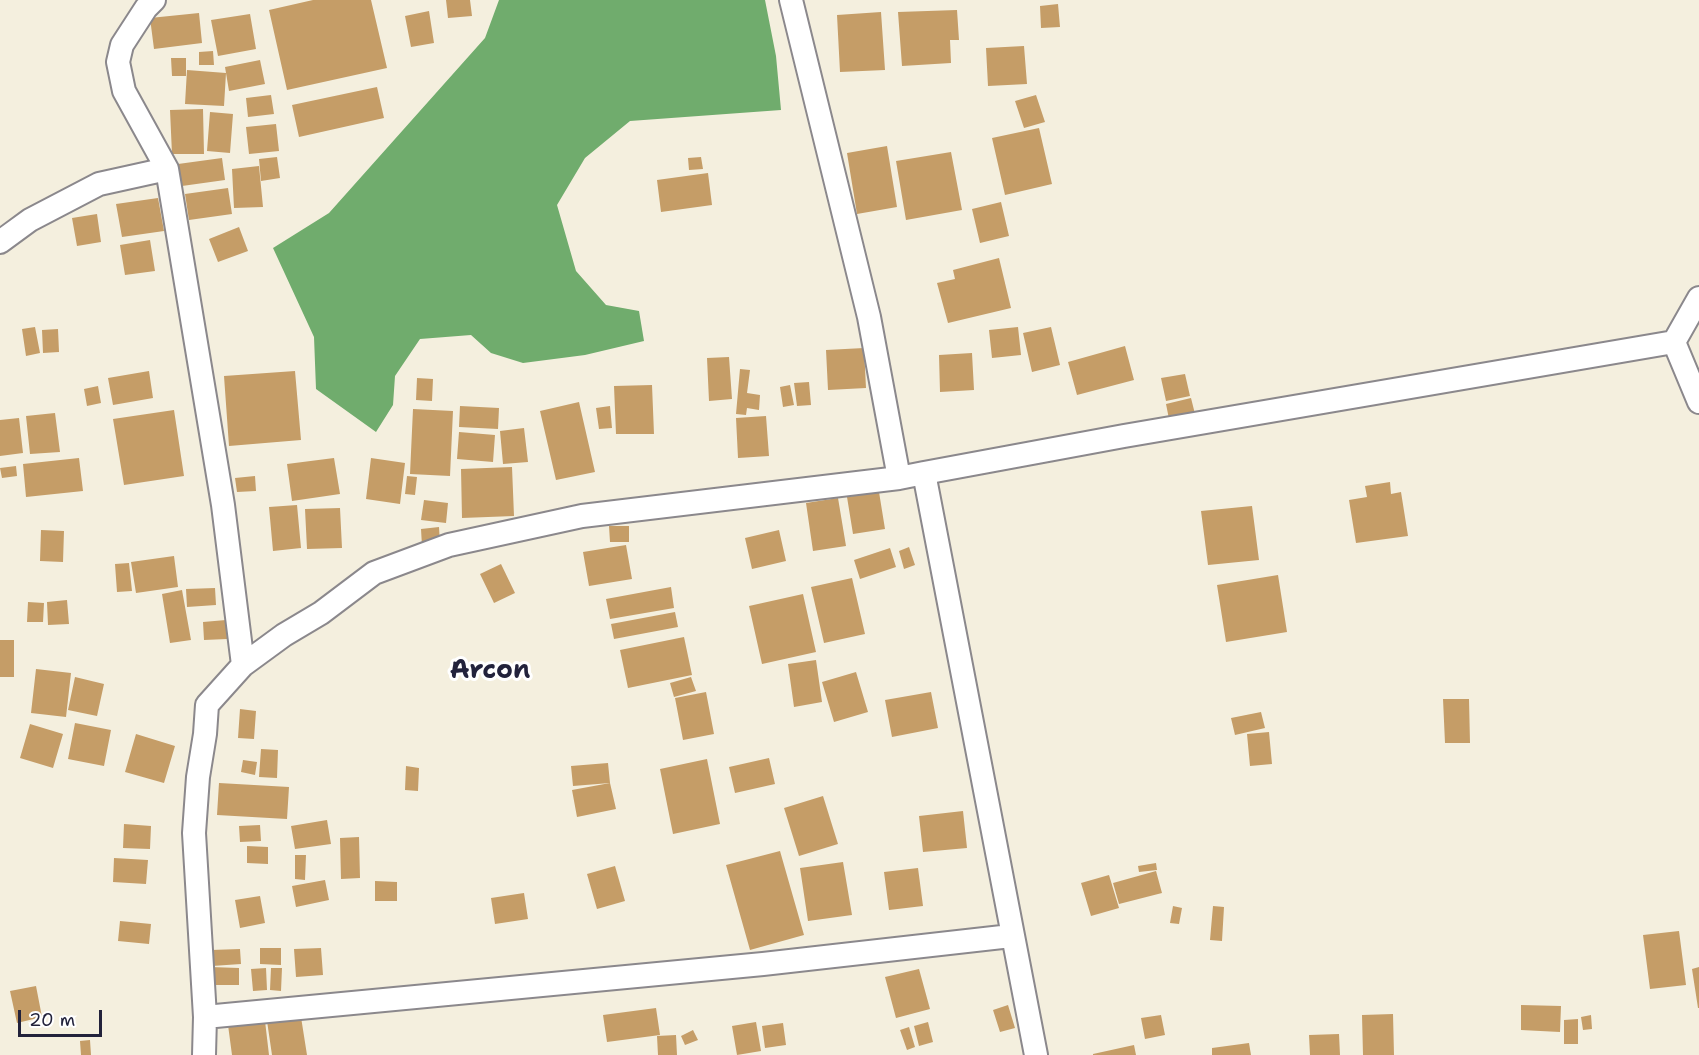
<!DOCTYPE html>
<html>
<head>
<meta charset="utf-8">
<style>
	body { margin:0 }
	#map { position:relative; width:1699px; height:1055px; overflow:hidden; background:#f4efde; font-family:"Shantell Sans",sans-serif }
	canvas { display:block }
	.scale { position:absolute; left:18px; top:1010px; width:84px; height:27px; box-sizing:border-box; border:3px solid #22223b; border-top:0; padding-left:8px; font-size:18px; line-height:21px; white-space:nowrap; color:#22223b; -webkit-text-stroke:4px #fff; paint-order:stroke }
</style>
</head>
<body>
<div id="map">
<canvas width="1699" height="1055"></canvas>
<div class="scale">20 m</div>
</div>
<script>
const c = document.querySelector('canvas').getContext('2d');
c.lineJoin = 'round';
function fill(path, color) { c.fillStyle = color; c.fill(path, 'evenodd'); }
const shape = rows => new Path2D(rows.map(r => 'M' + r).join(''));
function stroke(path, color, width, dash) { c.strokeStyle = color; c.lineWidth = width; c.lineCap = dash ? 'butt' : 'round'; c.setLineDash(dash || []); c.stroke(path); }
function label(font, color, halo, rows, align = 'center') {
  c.font = font + ' "Shantell Sans",sans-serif'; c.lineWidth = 6; c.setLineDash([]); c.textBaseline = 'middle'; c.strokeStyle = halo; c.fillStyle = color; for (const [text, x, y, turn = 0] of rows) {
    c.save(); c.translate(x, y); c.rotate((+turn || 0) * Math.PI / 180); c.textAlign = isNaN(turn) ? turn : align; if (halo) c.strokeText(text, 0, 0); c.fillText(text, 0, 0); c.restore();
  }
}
const forest = shape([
	[499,0,765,0,776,56,781,110,630,121,585,158,557,205,576,271,606,305,639,311,644,341,585,355,523,363,491,353,471,335,420,339,395,376,393,405,376,432,316,389,314,337,273,248,329,213,485,38]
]);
const building = shape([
	[313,0,371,0,387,68,287,90,269,10],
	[446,0,470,0,472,16,448,18],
	[1058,4,1060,27,1041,28,1040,6],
	[957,10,959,40,950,40,951,63,902,66,898,12],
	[429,11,434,43,411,47,405,16],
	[881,12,885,70,840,72,837,15],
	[199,13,202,43,154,49,150,18],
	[250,14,256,49,218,56,211,20],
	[1024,46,1027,84,988,86,986,48],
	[213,51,214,65,199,65,199,52],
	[171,58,186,58,186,76,172,76],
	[260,60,265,84,229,91,225,67],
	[187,70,226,73,224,106,185,104],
	[377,87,384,118,299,137,292,105],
	[271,95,274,114,248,117,246,98],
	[1036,95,1045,122,1024,128,1015,101],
	[203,109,204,154,172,154,170,110],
	[210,112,233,114,230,153,207,151],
	[276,124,279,151,249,154,246,127],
	[1039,128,1052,184,1005,195,992,138],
	[887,146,897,207,857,214,847,153],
	[951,152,962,210,906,220,896,161],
	[277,157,280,178,261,181,259,159],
	[701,157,703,169,689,170,688,158],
	[222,158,225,180,182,186,178,164],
	[259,166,263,207,234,208,232,169],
	[708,173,712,205,661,212,657,180],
	[228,188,232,214,189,220,185,194],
	[158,198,164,231,122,237,116,204],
	[1001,202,1009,236,980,243,972,209],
	[97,214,101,242,77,246,72,218],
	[239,227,248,251,218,262,209,239],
	[150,240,155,271,125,275,120,245],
	[999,258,1011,308,948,323,937,283,955,279,953,270],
	[35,327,40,353,26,356,22,329],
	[1018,327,1021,355,992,358,989,330],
	[1051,327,1060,365,1032,372,1023,333],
	[58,329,59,352,43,353,42,330],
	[1125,346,1134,380,1077,395,1068,362],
	[864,348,866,388,828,390,826,350],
	[972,353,974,390,940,392,939,355],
	[729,357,732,399,709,401,707,358],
	[740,369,750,370,747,393,760,395,759,410,747,408,746,415,736,414],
	[149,371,153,398,113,405,108,378],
	[295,371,301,440,229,446,224,376],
	[1185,374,1190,396,1166,401,1161,378],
	[417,378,433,379,432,401,416,400],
	[809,382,811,405,797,406,794,383],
	[652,385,654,434,616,434,614,386],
	[790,385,794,405,783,407,780,387],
	[98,386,101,403,87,406,84,389],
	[1191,398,1195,414,1169,419,1166,404],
	[579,402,595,472,556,480,540,411],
	[460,406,499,408,498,429,459,427],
	[610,406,612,428,599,429,596,408],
	[413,409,453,411,450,476,410,474],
	[174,410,184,476,124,485,113,419],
	[55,413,60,452,30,454,26,416],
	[766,416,769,456,738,458,736,418],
	[19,418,23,453,0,456,0,420],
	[524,428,528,462,503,464,500,431],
	[459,432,495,435,493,462,457,459],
	[79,458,83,491,26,497,23,464],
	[334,458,340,494,292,501,287,464],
	[371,458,405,463,400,504,366,499],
	[16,466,17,476,2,478,0,468],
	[512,467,514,516,462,518,461,469],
	[255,476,256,491,237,492,235,478],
	[407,476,417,477,415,495,405,494],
	[1390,482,1391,494,1401,492,1408,536,1356,543,1349,500,1367,497,1365,486],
	[879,492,885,529,853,534,847,497],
	[838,498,846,546,813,551,806,503],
	[424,500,448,503,446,523,421,520],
	[297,505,301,548,273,551,269,507],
	[1252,506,1259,560,1208,565,1201,511],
	[340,508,342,548,307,549,305,509],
	[609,526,629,526,629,542,610,542],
	[439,527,440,544,422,546,421,529],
	[41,530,64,531,63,562,40,561],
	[779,530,786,561,752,569,745,538],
	[626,545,632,579,589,586,583,552],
	[909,547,915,565,904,569,899,551],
	[890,548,896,567,860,579,854,560],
	[174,556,178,587,136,593,131,562],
	[129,563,132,591,117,592,115,564],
	[501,564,515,593,494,603,480,574],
	[1278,575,1287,632,1226,642,1217,585],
	[852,578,865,634,824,643,811,587],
	[671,587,674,608,610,619,606,599],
	[215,588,216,605,187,607,186,589],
	[182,590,191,640,170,643,162,594],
	[803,594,816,652,762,664,749,606],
	[67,600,69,624,48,625,47,602],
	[28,602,44,603,43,622,27,622],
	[675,612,678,627,614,639,611,624],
	[226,620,227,639,204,640,203,622],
	[684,637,692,675,628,688,620,650],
	[0,640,14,640,14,677,0,677],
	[816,660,822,702,794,707,788,664],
	[36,669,71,673,66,717,31,713],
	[856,672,868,712,834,722,822,682],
	[75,677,104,684,97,716,68,710],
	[691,677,696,691,674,697,670,683],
	[706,692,714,734,683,740,675,698],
	[931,692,938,728,892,737,885,700],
	[1443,699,1469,699,1470,743,1445,743],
	[240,709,256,711,254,739,238,738],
	[1261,712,1265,728,1235,735,1231,718],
	[75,723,111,730,104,766,68,759],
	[30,724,63,734,53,768,20,758],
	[1269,732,1272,764,1250,766,1247,734],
	[136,734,175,746,164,783,125,772],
	[261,749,278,750,277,778,259,777],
	[769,758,775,784,735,793,729,767],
	[707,759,720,824,673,834,660,769],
	[243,760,257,762,255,775,241,772],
	[608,763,610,783,573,786,571,766],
	[406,766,419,768,418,791,405,790],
	[219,783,289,787,287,819,217,815],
	[610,783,616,809,577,817,572,790],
	[823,796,838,844,799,856,784,808],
	[963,811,967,848,923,852,919,816],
	[327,820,331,844,295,849,291,826],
	[124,824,151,826,150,849,123,848],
	[260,825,261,841,240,842,239,826],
	[359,837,360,878,341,879,340,838],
	[247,846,268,847,268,864,247,863],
	[780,851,804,935,750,950,726,865],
	[295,855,306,855,305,880,295,879],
	[114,858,148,860,146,884,113,882],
	[843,862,852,915,808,921,800,868],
	[1156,863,1157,870,1139,872,1138,866],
	[615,866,625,901,597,909,587,874],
	[918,868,923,906,889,910,884,872],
	[1156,871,1162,893,1119,904,1113,883],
	[1109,875,1119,908,1091,916,1081,883],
	[325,880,329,900,296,907,292,886],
	[375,881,397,882,397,901,375,901],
	[524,893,528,919,495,924,491,898],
	[260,896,265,923,240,928,235,900],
	[1173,906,1182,908,1179,924,1170,923],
	[1213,906,1224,907,1222,941,1210,940],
	[120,921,151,924,149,944,118,941],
	[1679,931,1686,985,1650,989,1643,935],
	[260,948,281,948,281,965,260,964],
	[321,948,323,975,296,977,294,949],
	[240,949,241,964,212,966,211,950],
	[210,967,239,968,239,985,210,985],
	[1699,967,1699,1008,1698,1008,1692,969],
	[266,968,267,990,253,991,251,969],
	[271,968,282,968,281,991,270,990],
	[919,969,930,1009,896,1018,885,977],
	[36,986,42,1017,17,1023,10,991],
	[1008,1005,1015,1028,1000,1032,993,1010],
	[1521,1005,1561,1006,1560,1032,1521,1030],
	[656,1008,660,1035,607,1042,603,1015],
	[1393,1014,1394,1055,1363,1055,1362,1015],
	[1161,1015,1165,1035,1145,1039,1141,1018],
	[1591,1015,1592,1029,1583,1030,1581,1017],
	[301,1017,307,1055,272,1055,267,1021],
	[1578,1019,1578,1044,1564,1044,1564,1020],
	[265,1021,269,1055,232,1055,228,1025],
	[756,1022,761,1051,737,1055,732,1026],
	[928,1022,933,1042,919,1046,914,1026],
	[783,1023,786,1045,765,1048,762,1026],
	[909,1027,915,1047,907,1050,900,1030],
	[693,1030,698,1040,685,1045,681,1036],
	[1339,1034,1340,1055,1310,1055,1309,1035],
	[676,1035,677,1055,658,1055,657,1036],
	[90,1040,91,1055,81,1055,80,1041],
	[1249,1043,1251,1055,1212,1055,1212,1048],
	[1134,1045,1136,1055,1093,1055,1093,1054]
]);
const minor = shape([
	[154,0,146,8,122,45,118,62,124,91,167,169,223,505,243,665,284,635,321,613,374,573,449,545,582,516,899,478,924,473,1036,1055],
	[791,0,869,317,899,478],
	[0,242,30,220,99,184,167,169],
	[1674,342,1699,298],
	[924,473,1124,436,1674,342,1699,402],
	[205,1017,763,964,1011,936],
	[204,1055,205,1017,194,833,198,777,205,734,207,705,243,665]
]);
const quarterNames = [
	["Arcon",490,671]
];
fill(forest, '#70ac6d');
fill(building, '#c59d67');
stroke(minor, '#8b888c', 26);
stroke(minor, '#fff', 22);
label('bold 26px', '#22223b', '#fff', quarterNames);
</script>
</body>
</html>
